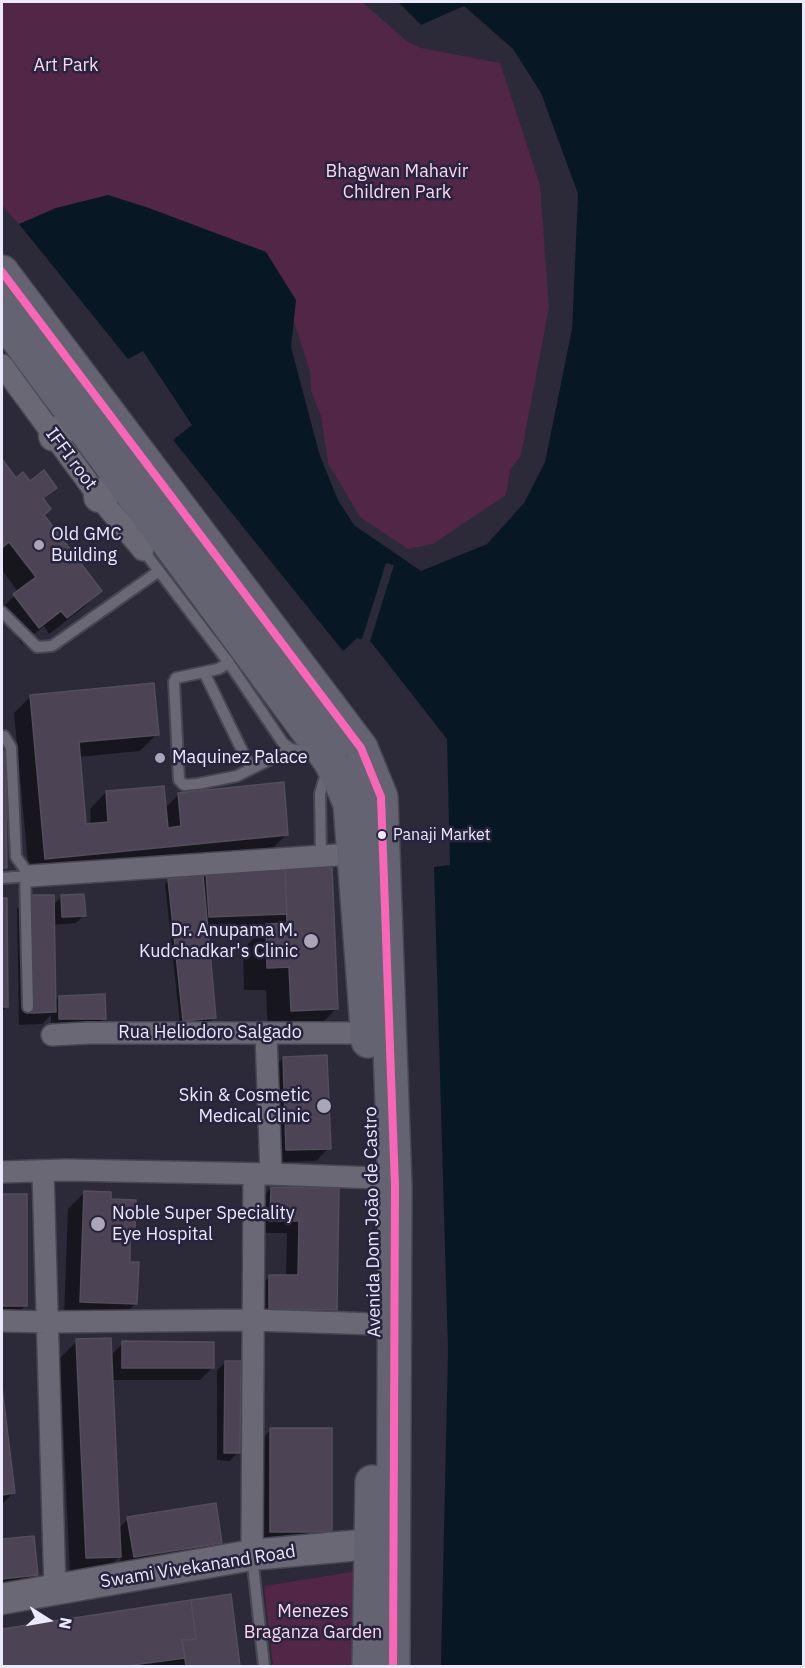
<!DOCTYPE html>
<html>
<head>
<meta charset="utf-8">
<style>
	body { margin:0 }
	#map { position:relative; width:805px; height:1668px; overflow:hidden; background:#2c2938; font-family:"IBM Plex Sans",sans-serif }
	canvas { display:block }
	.frame { position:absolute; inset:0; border:3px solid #ebe9fb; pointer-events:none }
	.north { position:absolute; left:18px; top:1590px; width:60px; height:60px; -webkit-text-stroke:4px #28233e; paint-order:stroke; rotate:101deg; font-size:16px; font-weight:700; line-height:24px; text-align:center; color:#ebe9fb }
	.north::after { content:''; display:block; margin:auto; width:21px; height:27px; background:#ebe9fb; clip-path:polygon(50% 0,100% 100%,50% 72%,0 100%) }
</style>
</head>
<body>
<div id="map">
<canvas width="805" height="1668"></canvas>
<div class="frame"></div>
<div class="north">N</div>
</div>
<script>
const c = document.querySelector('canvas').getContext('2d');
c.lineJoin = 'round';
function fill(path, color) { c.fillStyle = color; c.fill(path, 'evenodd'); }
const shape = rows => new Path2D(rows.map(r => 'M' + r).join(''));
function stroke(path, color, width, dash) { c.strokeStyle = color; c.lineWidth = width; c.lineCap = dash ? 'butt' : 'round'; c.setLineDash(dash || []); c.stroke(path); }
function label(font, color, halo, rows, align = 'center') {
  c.font = font + ' "IBM Plex Sans",sans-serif'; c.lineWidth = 5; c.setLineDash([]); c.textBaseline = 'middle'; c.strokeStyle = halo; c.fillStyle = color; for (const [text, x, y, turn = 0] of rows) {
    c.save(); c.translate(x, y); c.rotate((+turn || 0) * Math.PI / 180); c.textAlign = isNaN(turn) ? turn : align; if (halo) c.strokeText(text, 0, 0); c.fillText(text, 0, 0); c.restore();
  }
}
const green = shape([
	[2,2,362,2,408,42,421,48,500,63,540,185,549,307,521,455,510,470,506,495,433,544,408,549,360,517,328,463,321,416,311,391,310,371,293,319,291,347,320,456,338,500,354,525,421,571,487,544,524,503,545,462,572,329,578,194,541,93,513,49,464,6,421,25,398,2,568,2,643,816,31,238,2,205],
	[357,1571,356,1666,273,1666,264,1586]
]);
const water = shape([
	[398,2,803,2,803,1666,441,1666,448,1351,434,867,450,865,447,739,371,642,357,638,343,651,173,440,192,425,143,351,128,359,19,224,56,208,108,195,146,207,266,252,296,300,291,347,320,456,338,500,354,525,421,571,487,544,524,503,545,462,572,329,578,194,541,93,513,49,464,6,421,25]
]);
const pier = shape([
	[386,563,394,565,369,645,361,642]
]);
const shadow = shape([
	[2,462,16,480,55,488,42,500,43,516,100,591,83,608,49,634,44,626,22,644,2,617,2,608,18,592,2,570],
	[30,697,157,734,140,751,78,757,85,826,91,825,90,809,106,792,165,808,179,794,287,834,270,851,29,874,14,713],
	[4,752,5,867,2,871,2,753],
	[331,869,336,1009,313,1032,268,1034,266,990,244,990,243,949,266,926,207,928,214,1017,211,1021,180,1024,165,884,169,880,203,877,207,873],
	[29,896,53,906,61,897,84,915,76,923,53,925,54,1002,59,997,104,1018,96,1026,51,1027,51,1015,42,1024,19,1025,17,909],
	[2,900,5,900,6,1007,2,1012],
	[283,1058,329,1148,316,1161,274,1162,271,1071],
	[271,1188,338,1189,336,1309,323,1321,257,1321,257,1289,270,1276,286,1277,287,1233,258,1233,259,1201],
	[84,1193,133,1231,129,1236,128,1263,136,1303,119,1320,64,1318,68,1209],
	[2,1196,26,1196,26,1305,9,1322,2,1322],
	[77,1341,111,1355,123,1343,212,1368,200,1380,112,1380,118,1529,128,1519,221,1542,208,1555,122,1569,120,1556,103,1573,70,1574,60,1358],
	[226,1362,238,1452,230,1461,217,1460,217,1370],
	[2,1398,14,1492,2,1504],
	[271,1430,330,1531,313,1548,254,1548,254,1446],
	[32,1537,36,1575,23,1587,2,1590,2,1540],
	[230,1595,238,1666,2,1666,2,1630]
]);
const building = shape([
	[2,459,16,478,23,472,30,481,44,470,57,488,43,498,51,509,44,515,102,591,67,618,61,611,39,628,13,594,36,577,9,542,2,548,2,459],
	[154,683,159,735,79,742,86,824,108,822,106,791,164,786,168,828,181,826,178,793,284,782,288,835,45,859,30,695,154,683],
	[2,751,5,751,7,868,2,868,2,751],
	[332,867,338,1009,291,1011,289,967,267,968,266,924,287,923,285,869,332,867],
	[285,869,287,914,209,917,206,872,285,869],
	[203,875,216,1018,183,1021,168,879,203,875],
	[84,894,86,916,62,917,61,895,84,894],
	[29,895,54,895,56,1012,31,1013,29,895],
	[2,898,7,898,8,1007,2,1007,2,898],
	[105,994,106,1019,59,1019,59,996,105,994],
	[327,1055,331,1149,286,1150,283,1057,327,1055],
	[271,1187,339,1188,337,1310,269,1309,269,1275,298,1275,299,1221,270,1221,271,1187],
	[84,1191,111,1192,111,1199,136,1200,135,1232,130,1232,130,1262,139,1262,137,1304,80,1302,84,1191],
	[2,1194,27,1194,27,1306,2,1306,2,1194],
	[111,1338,121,1557,86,1558,76,1339,111,1338],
	[122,1341,214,1342,214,1368,122,1368,122,1341],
	[225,1361,241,1361,240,1453,224,1453,225,1361],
	[2,1387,15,1493,2,1495,2,1387],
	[270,1428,332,1428,332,1532,270,1532,270,1428],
	[216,1503,222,1543,134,1557,127,1517,216,1503],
	[34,1536,38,1575,2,1579,2,1539,34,1536],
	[231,1594,240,1666,186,1666,182,1640,196,1639,191,1600,231,1594],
	[191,1600,196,1639,182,1640,185,1658,125,1666,2,1666,2,1629,191,1600]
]);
const lane = shape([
	[143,550,229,663,283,743,291,749,301,751,315,748],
	[2,612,37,647,52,646,159,571],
	[229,663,218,669,176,678,174,682,179,780,184,785,197,784,237,776,291,749],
	[204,672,251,769],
	[2,736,4,736,11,747,16,857,30,876],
	[321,856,320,794,327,770],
	[25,872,28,1007],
	[2,878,30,876],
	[252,1556,264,1666]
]);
const street = shape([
	[2,365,99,497,143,550],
	[30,876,352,854],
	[266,1034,271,1174],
	[52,1035,88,1033,368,1033],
	[2,1172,66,1170,271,1174,375,1178],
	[43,1172,55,1590],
	[2,1321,48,1322,252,1320,376,1324],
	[252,1555,254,1174]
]);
const secondary = shape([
	[54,436,76,418],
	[99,497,122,480],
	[2,1599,252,1555,371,1544,394,1539]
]);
const primary = shape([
	[2,272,361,748,381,797,395,1187,393,1666],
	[2,318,330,761,340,780,350,804,368,1041],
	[369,1666,372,1482]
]);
const bus1 = shape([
	[2,272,361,748,381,797,395,1187,393,1666]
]);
const markers = [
	[39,545,6,"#a8a6b7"],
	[160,758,6,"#a8a6b7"],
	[382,835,5,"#ebe9fb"],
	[311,941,8,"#a8a6b7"],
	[324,1106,8,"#a8a6b7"],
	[98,1224,8,"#a8a6b7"]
];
const busNames = [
	["Panaji Market",393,835]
];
const parkNames = [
	["Art Park",66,66],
	["Bhagwan Mahavir",397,172],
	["Children Park",397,193],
	["Menezes",313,1612],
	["Braganza Garden",313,1633]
];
const streetNames = [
	["IFFI root",71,459,53],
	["Rua Heliodoro Salgado",210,1033],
	["Avenida Dom João de Castro",373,1222,-91],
	["Swami Vivekanand Road",198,1567,-9]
];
const poiNames = [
	["Old GMC",51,535],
	["Building",51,556],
	["Maquinez Palace",172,758],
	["Dr. Anupama M.",298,931,"right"],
	["Kudchadkar's Clinic",298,952,"right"],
	["Skin & Cosmetic",310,1096,"right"],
	["Medical Clinic",310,1117,"right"],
	["Noble Super Speciality",112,1214],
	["Eye Hospital",112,1235]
];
fill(green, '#522646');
fill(water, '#071724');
fill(pier, '#2c2938');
fill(shadow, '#0007');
fill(building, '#4c4454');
stroke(building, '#534e5b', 1.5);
stroke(lane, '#494653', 14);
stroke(street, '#494653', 24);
stroke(secondary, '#494653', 33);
stroke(primary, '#494653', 36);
stroke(lane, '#696874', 10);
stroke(street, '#696874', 21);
stroke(secondary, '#696874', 30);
stroke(primary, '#636371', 33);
stroke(bus1, '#fa66b7', 8);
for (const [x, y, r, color] of markers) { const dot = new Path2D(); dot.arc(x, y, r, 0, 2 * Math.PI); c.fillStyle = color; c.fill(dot); stroke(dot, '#28233e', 2); }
label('16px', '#ebe9fb', '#28233e', busNames, 'left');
label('18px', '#fcd8ee', '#28233e', parkNames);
label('18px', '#ebe9fb', '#28233e', streetNames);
label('18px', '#ebe9fb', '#28233e', poiNames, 'left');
</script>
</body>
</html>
